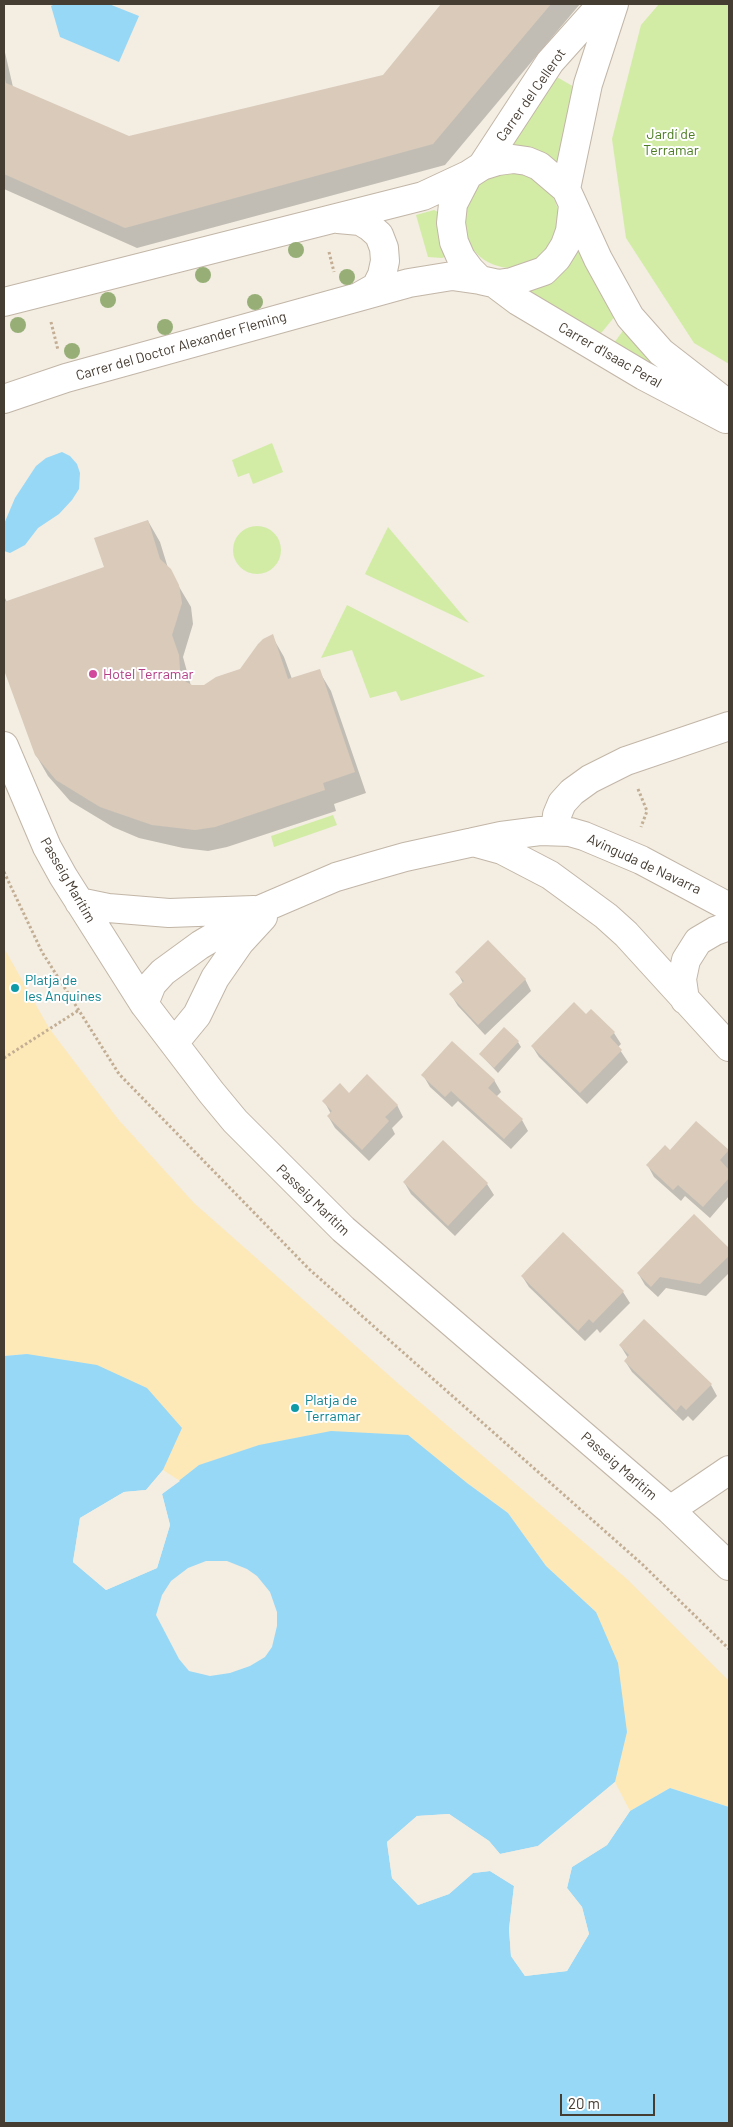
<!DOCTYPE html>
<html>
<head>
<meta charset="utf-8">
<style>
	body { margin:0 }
	#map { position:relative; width:733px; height:2127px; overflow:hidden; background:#f3ede2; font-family:Barlow,sans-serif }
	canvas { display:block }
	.frame { position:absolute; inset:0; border:5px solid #453c32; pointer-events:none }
	.scale { position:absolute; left:560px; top:2094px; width:95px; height:22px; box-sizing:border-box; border:2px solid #453c32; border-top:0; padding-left:6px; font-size:15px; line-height:18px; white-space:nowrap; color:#453c32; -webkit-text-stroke:4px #fff; paint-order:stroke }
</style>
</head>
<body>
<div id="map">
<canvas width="733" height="2127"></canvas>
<div class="frame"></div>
<div class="scale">20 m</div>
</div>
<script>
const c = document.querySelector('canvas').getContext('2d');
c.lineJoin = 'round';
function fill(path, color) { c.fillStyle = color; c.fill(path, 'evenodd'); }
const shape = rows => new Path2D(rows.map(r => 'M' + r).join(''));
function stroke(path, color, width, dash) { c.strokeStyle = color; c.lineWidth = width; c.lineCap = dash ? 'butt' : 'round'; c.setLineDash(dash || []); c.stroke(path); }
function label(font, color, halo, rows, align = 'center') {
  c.font = font + ' Barlow,sans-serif'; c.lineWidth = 4; c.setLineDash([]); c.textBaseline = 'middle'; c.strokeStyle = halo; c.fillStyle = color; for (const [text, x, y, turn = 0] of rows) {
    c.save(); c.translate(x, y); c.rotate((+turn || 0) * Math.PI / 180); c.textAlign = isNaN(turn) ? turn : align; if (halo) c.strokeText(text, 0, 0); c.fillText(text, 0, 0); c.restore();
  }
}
const green = shape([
	[659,4,729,4,729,364,694,343,626,238,612,139,641,25],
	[555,76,576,88,565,168,507,148],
	'463 220a48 48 0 1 1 96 0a48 48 0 1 1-96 0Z',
	[434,210,440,213,447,256,442,258,428,257,416,215],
	[578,249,583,252,616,315,597,338,526,297,528,286],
	[625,328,652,362,650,366,611,347],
	[272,443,283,472,253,484,249,473,238,477,232,460],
	'233 550a24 24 0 1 1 48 0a24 24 0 1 1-48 0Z',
	[388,527,469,623,365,574],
	[347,605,485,676,401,701,396,691,370,698,352,650,321,658],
	[333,815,337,825,274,847,271,836]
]);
const sand = shape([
	[4,948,49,1028,61,1044,118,1119,194,1203,401,1386,627,1579,729,1681,729,1807,670,1788,630,1811,615,1782,627,1732,596,1612,546,1566,508,1513,467,1483,199,1465,180,1481,163,1470,182,1428,27,1354,4,1356]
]);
const water = shape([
	[55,4,109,4,139,16,119,62,60,37,51,6],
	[62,452,70,456,77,464,80,473,79,489,72,500,59,514,38,528,25,545,10,553,4,551,4,524,15,498,36,466,46,458],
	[27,1354,97,1365,147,1388,182,1428,163,1470,146,1490,124,1492,80,1518,73,1562,106,1590,157,1568,170,1525,162,1494,199,1465,259,1445,331,1431,408,1435,467,1483,508,1513,546,1566,596,1612,618,1663,627,1732,615,1782,538,1846,500,1854,489,1841,449,1814,417,1816,387,1842,392,1878,418,1905,449,1894,473,1873,490,1871,514,1886,509,1929,511,1956,525,1976,567,1971,589,1934,582,1907,567,1888,572,1867,607,1845,630,1811,670,1788,729,1807,729,2123,4,2123,4,1356],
	[206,1561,227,1561,247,1569,257,1576,270,1592,277,1612,277,1626,272,1647,265,1657,250,1666,230,1673,210,1676,189,1671,179,1659,156,1615,162,1595,171,1581,188,1568]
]);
const pier = shape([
	[163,1470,165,1472,148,1492,125,1494,82,1519,75,1561,107,1587,155,1566,167,1525,160,1494,177,1479,180,1481,162,1494,170,1525,157,1568,106,1590,73,1562,80,1518,124,1492,146,1490],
	[615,1782,616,1784,539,1848,500,1857,487,1842,448,1817,418,1819,389,1843,394,1877,418,1902,447,1892,473,1871,490,1868,515,1884,511,1929,513,1955,526,1973,565,1969,586,1934,580,1908,564,1889,570,1866,606,1843,629,1809,630,1811,607,1845,572,1867,567,1888,582,1907,589,1934,567,1971,525,1976,511,1956,509,1929,514,1886,490,1871,473,1873,449,1894,418,1905,392,1878,387,1842,417,1816,449,1814,489,1841,500,1854,538,1846]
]);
const shadow = shape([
	[443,4,580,4,445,165,137,248,4,189,4,48,13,87,129,137,384,76],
	[148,521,160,542,168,568,191,607,193,624,183,657,191,686,205,686,241,670,272,636,284,657,292,679,319,671,331,691,366,793,334,804,336,811,227,847,208,851,183,848,139,838,113,827,70,801,48,776,36,755,4,666,4,596,7,602,106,568],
	[457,972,525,979,531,991,485,1035,458,1006,451,995,463,983],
	[614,1033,621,1044,618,1047,628,1062,587,1104,539,1057,532,1046],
	[518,1042,521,1047,498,1073,481,1055],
	[423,1075,494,1080,501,1092,496,1097,522,1120,528,1131,511,1149,458,1101,452,1107,430,1087],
	[349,1094,397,1105,403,1117,392,1128,395,1134,369,1161,335,1128,328,1116,331,1114,324,1101],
	[670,1151,728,1151,729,1196,710,1218,685,1196,681,1201,654,1177,648,1166],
	[404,1182,487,1184,494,1195,455,1236,411,1194],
	[694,1216,729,1250,729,1273,706,1296,666,1288,658,1297,645,1285,638,1273],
	[522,1276,623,1292,630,1303,600,1333,597,1329,585,1341,529,1287],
	[620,1345,711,1385,717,1396,693,1421,688,1416,683,1421,632,1372,625,1361,628,1358]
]);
const building = shape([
	[441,4,551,4,433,144,125,228,4,174,4,75,6,83,129,136,383,75],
	[148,520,160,559,171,569,179,585,182,603,172,635,179,655,180,670,186,682,192,685,204,685,216,677,240,669,258,644,263,639,273,634,288,679,320,669,355,772,323,783,325,790,215,827,195,830,152,825,100,807,56,780,35,755,4,670,4,602,104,567,94,538],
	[488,940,526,979,478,1025,449,994,464,981,455,972],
	[574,1002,586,1014,591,1009,615,1032,610,1037,622,1050,580,1093,531,1046],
	[504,1027,519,1041,494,1068,479,1054],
	[452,1041,495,1080,488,1088,523,1119,504,1139,451,1091,445,1097,421,1075],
	[367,1074,398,1105,385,1117,389,1121,362,1150,327,1116,332,1111,322,1101,340,1083,349,1093],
	[696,1121,729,1150,720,1160,729,1170,729,1178,703,1207,678,1185,673,1190,646,1165,665,1145,670,1150],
	[443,1140,488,1183,448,1226,403,1182],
	[694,1214,729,1248,729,1256,700,1284,660,1277,651,1287,637,1273],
	[563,1232,624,1291,593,1323,589,1319,578,1331,521,1276],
	[644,1319,712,1384,686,1410,681,1405,676,1411,624,1361,629,1355,619,1345]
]);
const path = shape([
	[329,252,334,272],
	[51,322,58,350],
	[638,789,647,811,641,827],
	[4,872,42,952,119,1074,309,1269,642,1564,729,1649],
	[4,1058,79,1010]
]);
const minor = shape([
	[482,166,550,62,602,4],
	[468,175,453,204,451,223,454,242,461,258,470,270,480,280,498,284,512,282,544,271,557,258,565,245,570,231,573,205],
	[566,189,588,84,614,4],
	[338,219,360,221,370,227,379,235,384,248,385,261,382,275,376,287,360,296],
	[494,283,518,301,644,376,726,419],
	[4,302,423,196,468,175,482,166,498,161,513,159,527,161,539,166,566,189,598,259,630,317,661,352,729,405],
	[4,399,66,378,409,283,452,276,480,280],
	[4,746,47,847,63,876,144,1004,211,1092,235,1121,343,1229,670,1510,729,1566],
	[555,831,557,815,562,803,572,792,590,779,626,761,729,726],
	[473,842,502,850,550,875,606,916,626,934,729,1047],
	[79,902,108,908,169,913,254,910],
	[685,1000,682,979,686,960,698,941,715,931,729,926],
	[144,1004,152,984,163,972,200,945,259,910,336,877,370,867,405,857,501,836,540,831,570,832,584,836,641,860,729,907],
	[174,1043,197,1015,215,978,240,942,263,917],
	[670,1510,729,1470]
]);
const trees = [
	[296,250],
	[203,275],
	[347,277],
	[108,300],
	[255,302],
	[18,325],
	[165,327],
	[72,351]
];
const markers = [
	[93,674,5,"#d1479c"],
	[15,988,5,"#0f9aa8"],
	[295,1408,5,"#0f9aa8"]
];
const streetNames = [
	["Carrer del Cellerot",531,95,-55],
	["Carrer del Doctor Alexander Fleming",181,346,-16],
	["Carrer d'Isaac Peral",610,355,30],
	["Avinguda de Navarra",644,864,25],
	["Passeig Marítim",68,880,60],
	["Passeig Marítim",313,1200,44],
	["Passeig Marítim",619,1466,41]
];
const parkNames = [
	["Jardí de",671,134],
	["Terramar",671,150]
];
const hotelNames = [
	["Hotel Terramar",103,674]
];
const cultureNames = [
	["Platja de",25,980],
	["les Anquines",25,996],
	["Platja de",305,1400],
	["Terramar",305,1416]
];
fill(green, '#d2eca6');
fill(sand, '#fde9b8');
fill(water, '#97d8f7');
fill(pier, '#f3ede2');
fill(shadow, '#0003');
fill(building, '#d9cab9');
stroke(minor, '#c2b6a7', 30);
stroke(path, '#c3ae94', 3, [2.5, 2.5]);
stroke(minor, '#fff', 28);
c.fillStyle = '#97af77';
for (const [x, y] of trees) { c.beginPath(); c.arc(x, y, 8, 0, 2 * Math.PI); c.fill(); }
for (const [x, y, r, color] of markers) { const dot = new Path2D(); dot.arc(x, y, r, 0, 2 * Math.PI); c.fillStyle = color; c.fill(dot); stroke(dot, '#fff', 2); }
label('14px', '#453c32', '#fff', streetNames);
label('14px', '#4b7c20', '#fff', parkNames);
label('14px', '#b23c85', '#fff', hotelNames, 'left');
label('14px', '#0d838f', '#fff', cultureNames, 'left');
</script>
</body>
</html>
